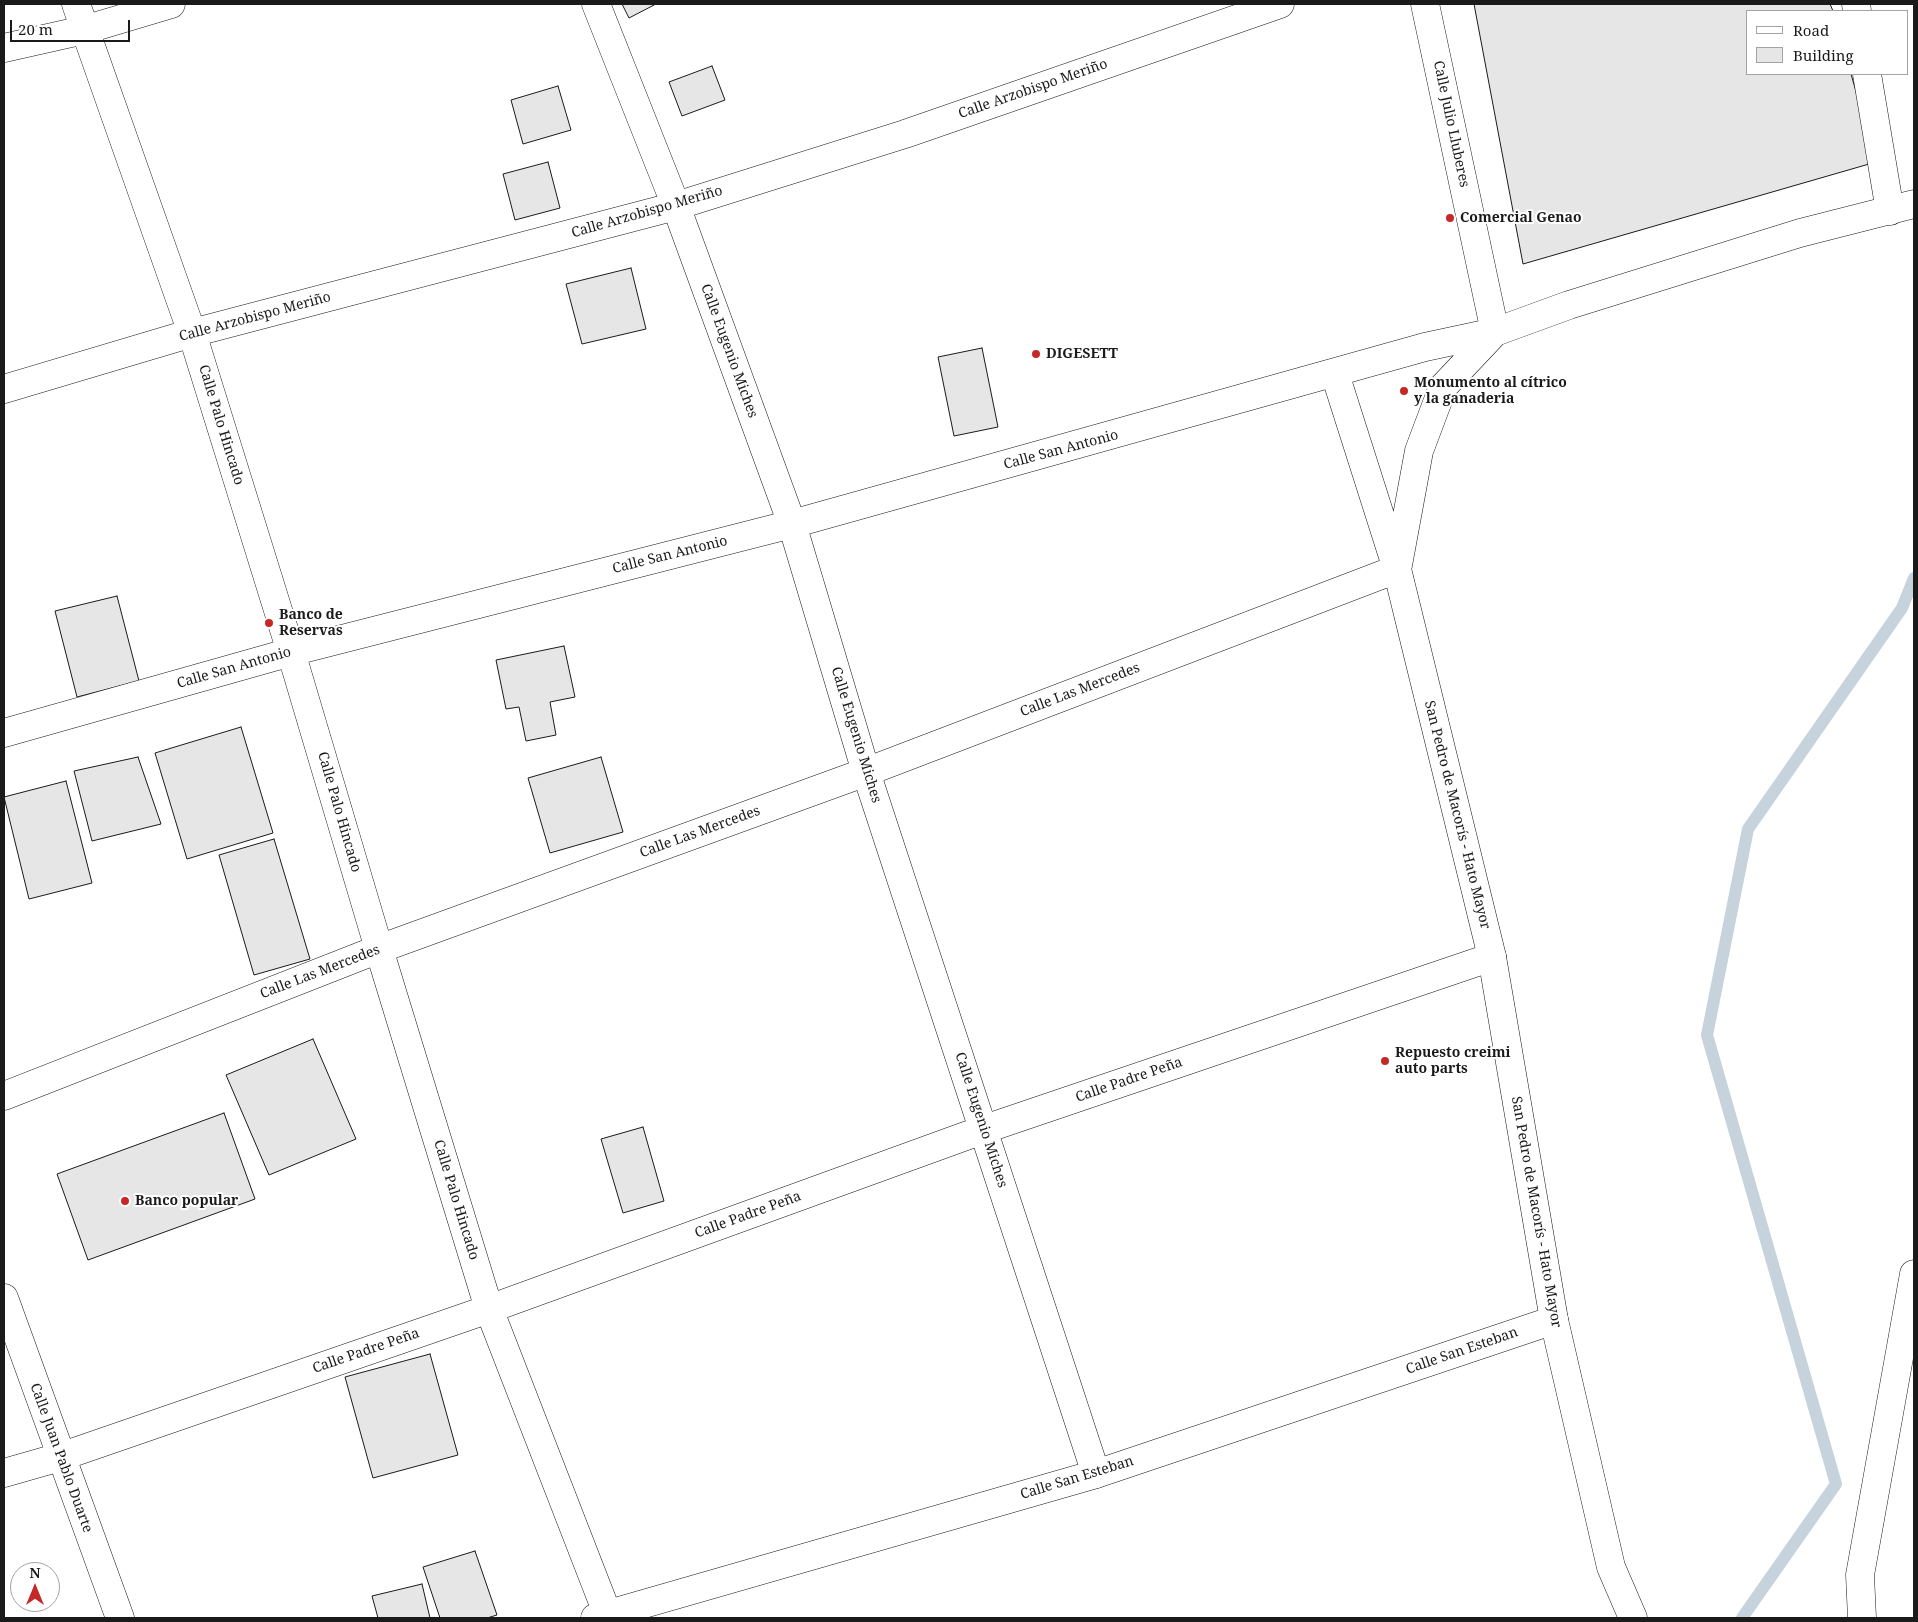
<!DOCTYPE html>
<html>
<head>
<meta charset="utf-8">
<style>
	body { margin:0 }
	#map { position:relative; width:1918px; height:1622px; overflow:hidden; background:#fff; font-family:"Noto Serif",serif }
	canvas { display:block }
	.frame { position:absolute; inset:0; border:5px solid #1a1a1a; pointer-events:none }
	.legend { position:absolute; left:1746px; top:10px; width:162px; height:65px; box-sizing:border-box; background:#fff; border:1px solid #a3a3a3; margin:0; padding:6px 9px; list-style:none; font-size:15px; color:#1a1a1a }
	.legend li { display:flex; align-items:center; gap:10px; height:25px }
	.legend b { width:25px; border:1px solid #a3a3a3 }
	.north { position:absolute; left:10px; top:1562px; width:50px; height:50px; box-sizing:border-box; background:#fff; border:1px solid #a3a3a3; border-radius:50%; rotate:0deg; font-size:14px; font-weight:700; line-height:20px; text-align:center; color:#1a1a1a }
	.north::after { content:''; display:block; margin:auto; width:18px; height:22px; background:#c62828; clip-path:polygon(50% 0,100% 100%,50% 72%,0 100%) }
	.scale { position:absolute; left:10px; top:20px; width:120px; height:22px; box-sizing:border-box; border:2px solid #1a1a1a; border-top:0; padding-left:6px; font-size:15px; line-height:18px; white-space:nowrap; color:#1a1a1a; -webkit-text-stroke:4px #fff; paint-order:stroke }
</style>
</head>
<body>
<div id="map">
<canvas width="1918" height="1622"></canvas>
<div class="frame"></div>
<ul class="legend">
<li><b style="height:6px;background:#fff"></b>Road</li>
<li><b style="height:14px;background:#e6e6e6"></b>Building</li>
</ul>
<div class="north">N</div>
<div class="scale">20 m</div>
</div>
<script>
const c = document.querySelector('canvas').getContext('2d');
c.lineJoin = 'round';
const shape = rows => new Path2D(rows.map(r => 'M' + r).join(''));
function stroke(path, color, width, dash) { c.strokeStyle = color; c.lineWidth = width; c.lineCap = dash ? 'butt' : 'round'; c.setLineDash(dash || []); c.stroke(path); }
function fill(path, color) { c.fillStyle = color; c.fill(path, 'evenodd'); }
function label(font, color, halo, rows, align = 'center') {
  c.font = font + ' "Noto Serif",serif'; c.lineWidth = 4; c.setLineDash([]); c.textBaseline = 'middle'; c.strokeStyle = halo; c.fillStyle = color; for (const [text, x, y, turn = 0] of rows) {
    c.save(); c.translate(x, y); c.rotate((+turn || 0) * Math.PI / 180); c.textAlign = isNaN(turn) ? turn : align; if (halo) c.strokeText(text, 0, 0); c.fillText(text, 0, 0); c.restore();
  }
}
const stream = shape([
	[1742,1618,1836,1484,1707,1035,1748,829,1902,608,1914,578]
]);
const building = shape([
	[622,4,656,4,629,18,622,4],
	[1474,4,1830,4,1833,11,1747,11,1747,74,1851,74,1876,162,1523,264,1474,4],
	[712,66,725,100,682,116,669,82,712,66],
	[558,86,571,130,523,144,511,100,558,86],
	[548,162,560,208,515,220,503,174,548,162],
	[631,268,646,329,582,344,566,284,631,268],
	[982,348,998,427,954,436,938,357,982,348],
	[117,596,139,681,77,697,55,611,117,596],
	[564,646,575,697,550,702,556,735,526,741,519,707,506,709,496,660,564,646],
	[241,727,273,833,187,859,155,753,241,727],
	[138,757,161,824,92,841,74,771,138,757],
	[601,757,623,832,550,853,528,778,601,757],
	[66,781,92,883,29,899,4,797,66,781],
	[274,839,310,959,254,975,219,855,274,839],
	[313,1039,356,1139,269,1175,226,1075,313,1039],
	[224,1113,255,1199,88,1260,57,1174,224,1113],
	[643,1127,664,1201,623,1213,601,1139,643,1127],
	[430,1354,458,1455,373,1478,345,1377,430,1354],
	[475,1551,497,1615,487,1618,440,1618,423,1567,475,1551],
	[422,1584,430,1618,378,1618,372,1596,422,1584]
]);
const minor = shape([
	[596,4,676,206,792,524,866,772,1096,1474],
	[1425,4,1495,332],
	[1856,4,1857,11],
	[4,48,84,30,171,4],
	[1867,74,1890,211],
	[4,389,192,333,676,206,905,134,1280,4],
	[379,949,489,1309,609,1618],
	[4,1298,120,1618],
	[4,1473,60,1457,489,1309,985,1129,1492,957],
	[1862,1618,1860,1575,1914,1274]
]);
const tertiary = shape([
	[595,1618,1096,1474,1554,1320]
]);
const primary = shape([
	[76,4,192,333,291,652,379,949],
	[1335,374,1397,569,1492,957,1554,1320,1611,1567,1633,1618],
	[1398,565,1419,451,1443,387,1495,332],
	[4,733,291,652,792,524,1425,347,1495,332,1569,305,1800,233,1914,204],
	[4,1096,379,949,866,772,1397,569]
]);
const markers = [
	[1450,218,5,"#c62828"],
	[1036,354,5,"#c62828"],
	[1404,391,5,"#c62828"],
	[269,623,5,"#c62828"],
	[1385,1061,5,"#c62828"],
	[125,1201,5,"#c62828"]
];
const streetNames = [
	["Calle Arzobispo Meriño",1033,89,-19],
	["Calle Julio Lluberes",1451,124,78],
	["Calle Arzobispo Meriño",647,212,-16],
	["Calle Arzobispo Meriño",255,317,-15],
	["Calle Eugenio Miches",729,351,70],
	["Calle Palo Hincado",221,425,73],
	["Calle San Antonio",1061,450,-15],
	["Calle San Antonio",670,555,-14],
	["Calle San Antonio",234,668,-16],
	["Calle Las Mercedes",1080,690,-21],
	["Calle Eugenio Miches",856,735,73],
	["Calle Palo Hincado",339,812,74],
	["San Pedro de Macorís - Hato Mayor",1457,815,76],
	["Calle Las Mercedes",700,832,-20],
	["Calle Las Mercedes",320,972,-21],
	["Calle Padre Peña",1129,1080,-19],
	["Calle Eugenio Miches",981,1120,72],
	["Calle Palo Hincado",456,1200,73],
	["San Pedro de Macorís - Hato Mayor",1536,1212,80],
	["Calle Padre Peña",748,1215,-20],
	["Calle Padre Peña",366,1351,-19],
	["Calle San Esteban",1462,1351,-19],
	["Calle Juan Pablo Duarte",61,1458,70],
	["Calle San Esteban",1077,1478,-17]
];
const poiNames = [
	["Comercial Genao",1460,218],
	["DIGESETT",1046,354],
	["Monumento al cítrico",1414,383],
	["y la ganaderia",1414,399],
	["Banco de",279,615],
	["Reservas",279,631],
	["Repuesto creimi",1395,1053],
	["auto parts",1395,1069],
	["Banco popular",135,1201]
];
stroke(stream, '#c6d2dc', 12);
fill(building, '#e6e6e6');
stroke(building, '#1a1a1a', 1);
stroke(minor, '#1a1a1a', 29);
stroke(tertiary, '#1a1a1a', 29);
stroke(primary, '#1a1a1a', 29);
stroke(minor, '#fff', 28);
stroke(tertiary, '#fff', 28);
stroke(primary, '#fff', 28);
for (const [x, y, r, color] of markers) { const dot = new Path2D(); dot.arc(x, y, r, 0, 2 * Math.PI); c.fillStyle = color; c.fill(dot); stroke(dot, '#fff', 2); }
label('14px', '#1a1a1a', '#fff', streetNames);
label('bold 14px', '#1a1a1a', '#fff', poiNames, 'left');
</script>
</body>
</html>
